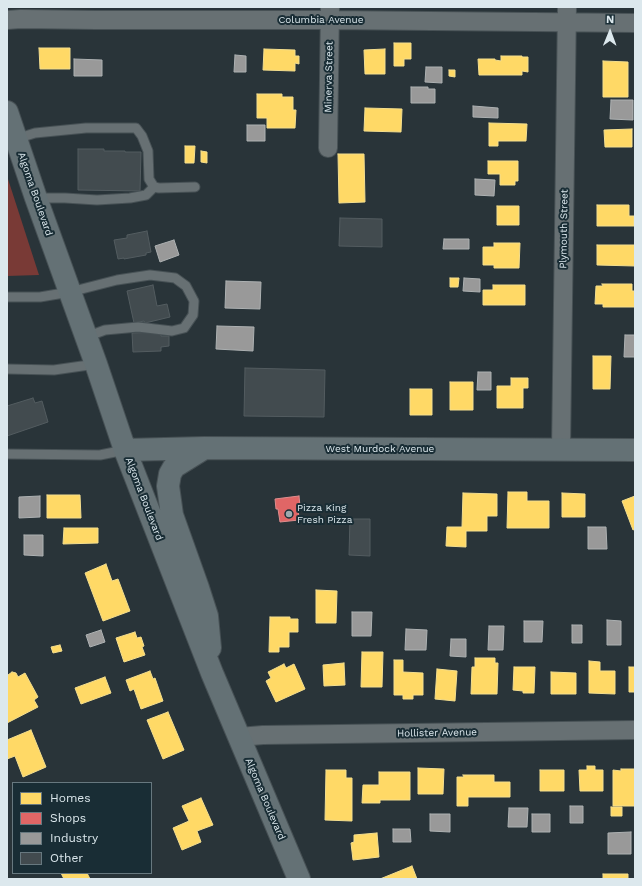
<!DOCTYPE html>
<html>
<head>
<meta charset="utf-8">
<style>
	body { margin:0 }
	#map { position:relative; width:642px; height:886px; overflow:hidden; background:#293439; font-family:"Work Sans",sans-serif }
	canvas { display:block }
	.frame { position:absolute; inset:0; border:8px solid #dce8ed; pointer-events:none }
	.legend { position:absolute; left:12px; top:782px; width:140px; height:92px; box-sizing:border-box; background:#192d35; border:1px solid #67787f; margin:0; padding:5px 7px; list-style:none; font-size:12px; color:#dce8ed }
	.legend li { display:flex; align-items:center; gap:8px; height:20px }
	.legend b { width:20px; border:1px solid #67787f }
	.north { position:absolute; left:590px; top:12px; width:40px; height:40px; -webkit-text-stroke:3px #192d35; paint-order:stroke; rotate:1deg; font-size:11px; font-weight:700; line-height:16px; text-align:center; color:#dce8ed }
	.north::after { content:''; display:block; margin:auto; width:14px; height:18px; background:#dce8ed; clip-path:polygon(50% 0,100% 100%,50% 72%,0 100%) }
</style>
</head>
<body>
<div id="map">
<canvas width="642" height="886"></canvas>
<div class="frame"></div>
<ul class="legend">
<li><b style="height:11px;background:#ffd966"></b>Homes</li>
<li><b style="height:11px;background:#e06666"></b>Shops</li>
<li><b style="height:11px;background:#999"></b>Industry</li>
<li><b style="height:11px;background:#424b4f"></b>Other</li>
</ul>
<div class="north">N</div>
</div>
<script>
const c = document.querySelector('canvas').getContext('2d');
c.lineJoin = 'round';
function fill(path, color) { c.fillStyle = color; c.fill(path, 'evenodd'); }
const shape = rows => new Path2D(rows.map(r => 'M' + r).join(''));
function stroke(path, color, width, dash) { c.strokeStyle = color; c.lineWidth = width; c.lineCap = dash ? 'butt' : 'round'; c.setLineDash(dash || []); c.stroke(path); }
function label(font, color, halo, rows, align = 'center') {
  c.font = font + ' "Work Sans",sans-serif'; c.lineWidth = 4; c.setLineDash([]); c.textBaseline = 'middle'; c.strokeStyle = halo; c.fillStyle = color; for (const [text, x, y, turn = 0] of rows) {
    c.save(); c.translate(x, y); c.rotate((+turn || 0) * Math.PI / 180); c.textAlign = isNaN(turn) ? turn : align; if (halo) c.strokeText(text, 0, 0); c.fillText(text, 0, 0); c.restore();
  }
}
const green = shape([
	[7,176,39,275,7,276]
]);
const homes = shape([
	[394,43,411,43,411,59,404,59,404,66,394,66,394,43],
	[39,48,70,48,70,69,40,69,39,48],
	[264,49,295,50,295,56,299,56,299,64,295,63,295,71,263,70,264,49],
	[385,49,385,74,365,74,364,50,385,49],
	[501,56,522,56,522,57,528,57,528,72,522,71,522,75,479,75,478,59,495,59,495,60,501,61,501,56],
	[603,61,628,62,628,97,603,97,603,61],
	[449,70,455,70,455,77,449,76,449,70],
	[257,94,282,94,282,97,293,97,293,110,296,110,295,128,267,128,267,118,257,118,257,94],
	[365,108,402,109,401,132,364,131,365,108],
	[489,123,527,124,526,141,498,141,498,146,489,146,489,123],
	[632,129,632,147,605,147,604,130,632,129],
	[185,146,195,146,194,163,185,163,185,146],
	[201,151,207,152,207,163,201,162,201,151],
	[338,154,364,154,365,202,339,203,338,154],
	[488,161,518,161,518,181,515,181,515,185,500,185,500,174,488,174,488,161],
	[597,205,629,205,629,216,634,216,634,226,597,226,597,205],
	[497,206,519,206,519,225,497,225,497,206],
	[494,243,520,243,519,268,494,268,494,265,483,265,483,247,494,247,494,243],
	[597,245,635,245,635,266,597,265,597,245],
	[450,278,459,278,458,287,450,287,450,278],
	[602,284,632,284,632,291,635,291,635,307,603,307,603,304,595,304,596,286,603,286,602,284],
	[493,285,525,285,525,305,483,305,483,290,493,290,493,285],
	[593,356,611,356,610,389,593,389,593,356],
	[511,378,528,378,528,388,523,388,523,408,497,408,497,386,511,386,511,378],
	[450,382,473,382,473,410,450,410,450,382],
	[410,389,432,389,432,415,410,415,410,389],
	[508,492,527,492,527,501,549,501,549,528,507,528,508,492],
	[463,493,497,494,497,516,487,516,487,531,466,531,466,547,446,546,447,527,462,527,463,493],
	[562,493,585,494,585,517,562,517,562,493],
	[47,495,80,495,81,518,47,518,47,495],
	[635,496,635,529,633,530,622,501,635,496],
	[64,528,98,528,98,543,63,544,64,528],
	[106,564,112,581,118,579,130,611,103,621,85,573,106,564],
	[316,590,337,591,336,623,316,623,316,590],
	[270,617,290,617,290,619,298,619,298,632,289,632,289,647,279,647,279,652,269,652,270,617],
	[135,632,137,638,141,637,144,646,142,647,145,655,124,662,116,638,135,632],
	[60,645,62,651,53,653,51,647,60,645],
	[362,652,383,652,382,687,361,687,362,652],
	[475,658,495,658,495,663,498,663,497,694,471,694,472,667,475,667,475,658],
	[394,660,403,660,403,672,423,673,423,695,413,695,413,699,403,699,403,695,394,695,394,660],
	[589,661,600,662,600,671,615,671,615,694,589,693,589,661],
	[344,663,345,685,324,686,323,665,344,663],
	[284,664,286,668,294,664,305,689,276,702,266,681,271,678,268,672,284,664],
	[514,667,535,667,534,693,523,693,523,691,513,690,514,667],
	[629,667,635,667,635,692,629,692,629,667],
	[437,669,457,671,455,701,435,699,437,669],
	[150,671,153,679,155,678,163,701,141,709,134,689,130,691,126,680,150,671],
	[12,672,16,673,18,677,25,673,38,697,34,700,38,707,7,723,7,677,8,675,12,672],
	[551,672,576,673,576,694,551,694,551,672],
	[105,677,111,693,81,704,75,688,105,677],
	[168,712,184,750,163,759,147,720,168,712],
	[31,730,46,767,23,777,15,756,7,759,7,740,31,730],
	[587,766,595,766,595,770,603,770,603,791,580,791,579,770,587,770,587,766],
	[418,768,444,769,443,794,418,794,418,768],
	[621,769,635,769,635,806,613,806,613,770,621,771,621,769],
	[326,770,346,770,346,778,352,778,352,821,325,820,326,770],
	[540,770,564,770,564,791,540,791,540,770],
	[379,772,410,772,410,800,380,800,380,803,362,803,363,785,379,785,379,772],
	[463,775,494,775,494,782,510,782,510,797,468,797,468,806,457,806,457,777,464,777,463,775],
	[201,798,213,825,197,831,201,842,182,850,173,828,189,821,182,806,201,798],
	[611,807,622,807,622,816,611,816,611,807],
	[377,833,379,857,353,860,351,843,354,842,354,835,377,833],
	[412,866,417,879,380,879,412,866],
	[61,873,87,873,90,879,64,879,61,873],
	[603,874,628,874,628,879,603,879,603,874]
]);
const shops = shape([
	[299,496,300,506,298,506,299,520,280,522,278,509,276,509,275,499,299,496]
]);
const industry = shape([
	[235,55,246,56,246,72,234,72,235,55],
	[74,59,102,60,102,76,74,76,74,59],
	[426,67,442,67,442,83,425,82,426,67],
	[411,87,428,87,428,89,435,89,435,103,411,103,411,87],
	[611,100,633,100,633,120,610,119,611,100],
	[473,106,498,108,498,118,473,117,473,106],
	[247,125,265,125,265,141,247,141,247,125],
	[475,179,495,180,494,196,475,195,475,179],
	[444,239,469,239,469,249,443,249,444,239],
	[174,240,179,255,160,262,155,246,174,240],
	[464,278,480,279,480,292,463,291,464,278],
	[226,281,261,282,260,309,225,308,226,281],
	[217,326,254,327,253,351,216,349,217,326],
	[625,335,635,335,635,357,624,357,625,335],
	[478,372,491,372,491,390,477,390,478,372],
	[40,496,40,517,19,518,19,497,40,496],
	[588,527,606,527,607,549,588,549,588,527],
	[24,535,43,535,43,556,24,555,24,535],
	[352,612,372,612,371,636,352,636,352,612],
	[607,620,621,621,621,645,607,645,607,620],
	[524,621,543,621,542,642,524,642,524,621],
	[572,625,582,625,582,643,572,643,572,625],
	[489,626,504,626,503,650,488,650,489,626],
	[406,629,427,630,426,650,405,650,406,629],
	[101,630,105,642,90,647,86,635,101,630],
	[451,639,466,639,466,657,450,656,451,639],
	[570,806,583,806,583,823,570,823,570,806],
	[509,808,528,808,527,827,508,827,509,808],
	[430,814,450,814,450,832,430,831,430,814],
	[532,814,550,814,550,832,532,832,532,814],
	[393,829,410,829,411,842,393,842,393,829],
	[631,832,631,854,608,854,608,833,631,832]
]);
const building = shape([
	[78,149,104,149,104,151,125,151,125,152,141,152,140,191,78,190,78,149],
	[340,218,382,219,382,247,339,246,340,218],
	[147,231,151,252,146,253,146,255,124,259,124,258,118,259,114,240,127,238,127,235,147,231],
	[153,285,157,306,167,304,170,317,145,323,144,321,134,323,127,291,153,285],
	[161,332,161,336,169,336,169,346,161,347,161,351,133,352,132,333,161,332],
	[245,368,325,370,324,417,244,416,245,368],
	[33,398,35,403,42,401,48,422,7,436,7,406,33,398],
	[350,519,370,519,370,556,349,555,350,519]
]);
const lane = shape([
	[16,139,35,133,86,128,136,128,142,136,148,151,149,179,154,187,159,188,195,187],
	[36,198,65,198,97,200,130,198,146,195,154,187],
	[7,297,40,297,70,292,117,280,150,275,175,278,186,286,194,301,193,315,184,328,172,331,138,327,105,330,86,337],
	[7,369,54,370,96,364],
	[7,454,100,455,125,450]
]);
const street = shape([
	[7,20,21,19,96,20,330,20,635,23],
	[328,148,330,7],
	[561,450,567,7],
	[239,737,263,735,635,730]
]);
const primary = shape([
	[7,112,36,198,96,364,125,450,212,673,299,879],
	[203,449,174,467,170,474,168,486,172,515,198,588,207,616,210,648],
	[125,450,204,448,635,450]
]);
const markers = [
	[289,514,4,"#9da9ae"]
];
const streetNames = [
	["Columbia Avenue",321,20],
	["Minerva Street",329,77,-89],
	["Algoma Boulevard",35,194,71],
	["Plymouth Street",564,229,-89],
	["West Murdock Avenue",380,449],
	["Algoma Boulevard",144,499,69],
	["Hollister Avenue",437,733,-1],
	["Algoma Boulevard",265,799,67]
];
const poiNames = [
	["Pizza King",297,508],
	["Fresh Pizza",297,520]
];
fill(green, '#793a36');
fill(homes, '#ffd966');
stroke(homes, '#f4de8e', 1);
fill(shops, '#e06666');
stroke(shops, '#df8d8e', 1);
fill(industry, '#999');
stroke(industry, '#adb1b2', 1);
fill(building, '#424b4f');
stroke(building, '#535c60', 1);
stroke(lane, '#475155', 11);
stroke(street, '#475155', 20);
stroke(primary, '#475155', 24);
stroke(lane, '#677073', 9);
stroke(street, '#677073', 18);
stroke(primary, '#647175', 22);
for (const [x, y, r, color] of markers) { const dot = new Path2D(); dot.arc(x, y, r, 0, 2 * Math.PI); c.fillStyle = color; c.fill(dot); stroke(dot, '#192d35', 1.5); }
label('10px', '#dce8ed', '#192d35', streetNames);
label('10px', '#dce8ed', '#192d35', poiNames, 'left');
</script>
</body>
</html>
